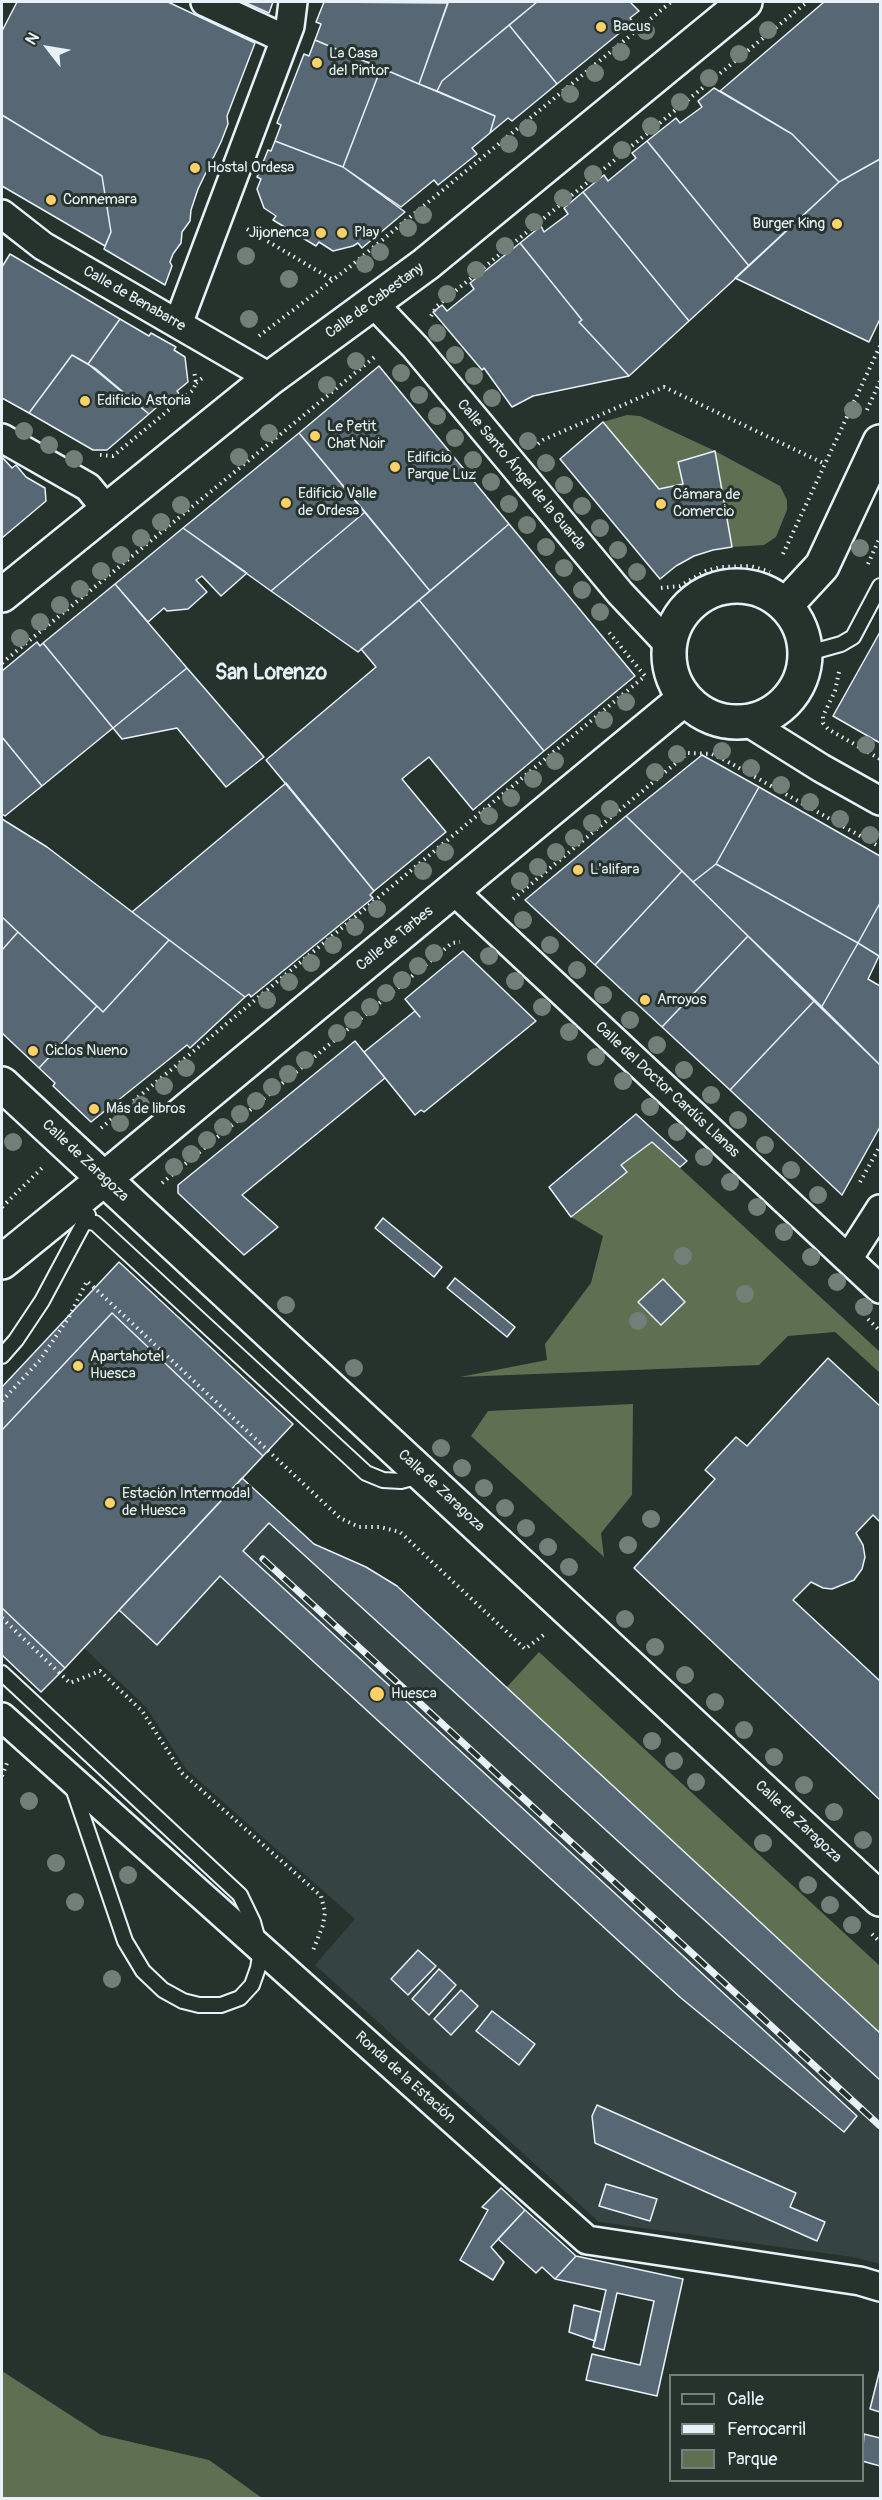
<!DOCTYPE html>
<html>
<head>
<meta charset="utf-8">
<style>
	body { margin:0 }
	#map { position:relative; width:882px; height:2500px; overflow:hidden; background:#26332d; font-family:Pangolin,sans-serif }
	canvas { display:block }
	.frame { position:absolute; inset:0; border:3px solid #e8f1f8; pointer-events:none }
	.legend { position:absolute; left:669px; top:2374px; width:195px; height:108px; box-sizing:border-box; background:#26332d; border:2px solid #747f7e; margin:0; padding:8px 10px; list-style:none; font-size:18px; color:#e8f1f8 }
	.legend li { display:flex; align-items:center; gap:12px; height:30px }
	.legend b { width:30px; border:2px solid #747f7e }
	.north { position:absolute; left:18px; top:18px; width:60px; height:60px; -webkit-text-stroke:4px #26332d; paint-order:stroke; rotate:301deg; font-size:16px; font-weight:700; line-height:24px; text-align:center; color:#e8f1f8 }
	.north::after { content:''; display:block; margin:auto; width:21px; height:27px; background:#e8f1f8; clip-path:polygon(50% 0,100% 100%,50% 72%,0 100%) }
</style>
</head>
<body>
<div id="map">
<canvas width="882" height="2500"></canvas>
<div class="frame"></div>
<ul class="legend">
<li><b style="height:8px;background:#26332d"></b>Calle</li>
<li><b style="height:8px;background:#e8f1f8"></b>Ferrocarril</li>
<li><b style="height:16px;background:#5f7052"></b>Parque</li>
</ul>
<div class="north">N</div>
</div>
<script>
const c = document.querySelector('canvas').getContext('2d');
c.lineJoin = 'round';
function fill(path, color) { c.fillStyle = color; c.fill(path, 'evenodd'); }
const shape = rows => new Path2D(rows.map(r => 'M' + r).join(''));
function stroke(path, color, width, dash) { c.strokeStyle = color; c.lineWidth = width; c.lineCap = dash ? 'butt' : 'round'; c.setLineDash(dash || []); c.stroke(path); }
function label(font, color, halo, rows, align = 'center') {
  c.font = font + ' Pangolin,sans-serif'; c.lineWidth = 6; c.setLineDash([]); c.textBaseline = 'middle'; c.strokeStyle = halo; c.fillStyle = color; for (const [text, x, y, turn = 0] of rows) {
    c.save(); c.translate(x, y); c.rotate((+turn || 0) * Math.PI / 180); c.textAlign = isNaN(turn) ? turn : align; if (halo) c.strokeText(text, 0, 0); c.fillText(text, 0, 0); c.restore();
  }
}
const built = shape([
	[242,1478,314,1544,366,1567,397,1586,880,2033,880,2264,853,2257,599,2222,315,1965,355,1919,186,1769,146,1707,83,1647]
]);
const green = shape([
	[627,415,640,416,715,451,780,486,787,500,787,510,776,537,764,545,732,547,715,452,678,462,683,484,659,489,603,422],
	[652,1142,880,1352,880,1373,835,1332,788,1336,759,1365,460,1377,547,1360,545,1344,591,1283,603,1236,571,1217,627,1172,621,1165],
	[633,1404,632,1495,601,1533,604,1557,471,1436,488,1411],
	[539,1652,880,1966,880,2033,506,1688],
	[2,2371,101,2435,209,2460,262,2498,2,2498]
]);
const building = shape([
	[17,2,168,2,255,43,227,116,228,124,221,142,198,189,191,210,190,221,182,232,181,243,173,254,170,262,172,266,165,285,104,249,111,232,102,176,2,115,2,31,17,2],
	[244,2,273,2,269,13,244,2],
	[324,2,448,3,419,84,315,40,321,24,316,22,324,2],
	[448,2,537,2,442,81,437,91,419,84,448,2],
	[537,2,630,2,639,11,630,18,633,22,557,84,509,25,537,2],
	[824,2,880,2,880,159,839,182,792,134,720,91,824,2],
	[509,25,557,84,512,121,508,118,490,133,495,116,437,91,442,81,509,25],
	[315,40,381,68,343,167,275,141,281,125,277,123,304,54,309,56,315,40],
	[381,68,495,116,490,133,472,148,477,154,438,185,434,180,401,207,343,167,381,68],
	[714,88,792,134,839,182,749,266,647,141,676,118,680,123,702,107,698,101,714,88],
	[2,115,102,176,111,232,105,246,2,186,2,115],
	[275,141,343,167,405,212,362,248,358,243,353,246,333,251,319,242,316,246,273,220,276,216,264,208,257,189,261,179,257,177,268,150,271,151,275,141],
	[647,141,749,266,689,321,583,192,604,175,608,181,636,158,632,153,647,141],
	[880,159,880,319,869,342,735,278,839,182,880,159],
	[583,192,689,321,629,376,579,322,582,320,520,243,541,226,544,232,568,214,564,208,583,192],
	[520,243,582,320,579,322,629,376,533,396,512,407,484,368,482,370,433,312,442,305,447,311,474,289,470,283,520,243],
	[10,254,120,319,88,364,72,355,29,413,2,398,2,267,10,254],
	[120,319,149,336,151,333,176,347,174,350,185,357,188,382,177,391,181,396,168,406,164,401,149,414,88,364,120,319],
	[72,355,96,369,149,414,107,450,93,450,29,413,72,355],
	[379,366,509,524,430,591,299,433,379,366],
	[603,422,659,489,683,484,678,462,715,451,732,547,713,550,694,556,676,566,660,579,560,459,603,422],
	[299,433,365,512,271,591,183,528,299,433],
	[2,457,12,468,16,465,26,477,45,488,46,501,2,538,2,457],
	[365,512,430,591,358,652,271,591,365,512],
	[509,524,635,676,544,751,419,600,509,524],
	[183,528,247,573,221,596,202,576,196,580,207,592,188,609,167,611,164,608,148,622,115,584,183,528],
	[115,584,187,668,113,728,43,643,115,584],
	[419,600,544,751,473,810,429,757,409,773,402,779,446,832,374,891,266,760,376,667,361,649,419,600],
	[880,632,880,743,833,716,880,632],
	[37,642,40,646,43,643,113,728,42,786,2,737,2,671,37,642],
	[187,668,264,757,226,787,177,728,122,739,113,728,187,668],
	[2,737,42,786,5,816,2,814,2,737],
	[702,755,759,787,716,864,693,882,626,816,702,755],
	[286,783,374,891,370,895,373,898,251,997,249,994,245,997,132,912,286,783],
	[759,787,880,856,880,903,858,943,716,864,759,787],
	[626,816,682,871,595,965,525,900,626,816],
	[2,819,47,847,169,940,103,1012,2,917,2,819],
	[716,864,858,943,821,1008,693,882,716,864],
	[682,871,748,936,662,1027,595,965,682,871],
	[880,903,880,955,879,956,858,943,880,903],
	[2,917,18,932,2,950,2,917],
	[18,932,97,1006,39,1068,2,1033,2,950,18,932],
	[748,936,815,1000,730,1090,662,1027,748,936],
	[169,940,245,997,190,1048,187,1045,91,1122,53,1086,55,1083,39,1068,97,1006,103,1012,169,940],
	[858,943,879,956,868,979,880,986,880,1065,821,1008,858,943],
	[463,951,536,1021,424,1112,421,1110,415,1115,364,1052,415,1011,420,1017,405,999,463,951],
	[815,1000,880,1065,880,1127,842,1195,730,1090,815,1000],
	[355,1041,385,1078,242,1195,278,1227,244,1255,178,1193,178,1185,355,1041],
	[636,1114,687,1161,680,1167,652,1142,621,1165,627,1172,571,1217,549,1187,636,1114],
	[383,1218,442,1267,434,1277,375,1228,383,1218],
	[119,1262,293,1424,263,1456,112,1313,2,1430,2,1387,119,1262],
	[455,1278,515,1327,507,1337,447,1288,455,1278],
	[663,1279,685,1302,661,1325,638,1302,663,1279],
	[112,1313,263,1456,65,1668,2,1608,2,1430,112,1313],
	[828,1358,880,1406,880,1522,873,1515,856,1533,863,1545,865,1557,862,1569,854,1580,832,1589,823,1588,811,1582,793,1600,880,1681,880,1800,634,1568,715,1479,705,1470,736,1437,747,1446,828,1358],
	[242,1478,314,1544,366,1567,397,1586,880,2033,880,2080,269,1523,243,1551,857,2116,844,2132,681,1998,220,1576,157,1645,119,1610,242,1478],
	[2,1608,65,1668,41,1692,2,1655,2,1608],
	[418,1950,436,1966,408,1995,391,1979,418,1950],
	[439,1969,456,1985,429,2015,412,1999,439,1969],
	[461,1990,478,2006,451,2035,434,2019,461,1990],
	[492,2011,535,2044,519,2065,476,2031,492,2011],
	[597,2105,796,2193,790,2207,825,2222,817,2241,595,2143,592,2116,597,2105],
	[606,2184,657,2199,650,2221,599,2206,606,2184],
	[501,2188,525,2210,491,2247,504,2262,493,2280,460,2260,488,2210,482,2207,501,2188],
	[525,2210,576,2256,555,2279,542,2267,536,2273,498,2239,525,2210],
	[576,2256,683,2279,657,2396,586,2380,592,2354,640,2365,654,2301,617,2293,604,2350,593,2347,606,2290,555,2279,576,2256],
	[574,2305,601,2312,595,2341,569,2332,574,2305],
	[880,2369,880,2412,870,2409,880,2369],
	[864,2434,880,2438,880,2466,862,2461,864,2434]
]);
const path = shape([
	[247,229,333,280],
	[431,316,437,306,807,2],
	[259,336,347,269,671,2],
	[196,383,205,376],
	[867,410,880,381],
	[538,444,543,440,664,387,825,464],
	[100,455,113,456,193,390,196,383,194,371],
	[783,554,880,346],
	[868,564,880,537],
	[661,588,680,586,706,571,720,567,751,566,770,572],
	[2,663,377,355],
	[839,672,835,691,823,716,823,723,828,729,880,759],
	[513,899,688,753,712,754,723,759,880,847],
	[101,1128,645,676,607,630],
	[860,1182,880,1146],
	[162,1183,452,943,460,942],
	[2,1207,42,1168],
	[868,1319,880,1331],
	[2,1401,40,1360,69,1317,87,1281,340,1518,359,1527,380,1527,400,1532,525,1649,545,1634],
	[2,1618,70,1683,100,1671,142,1711,182,1773,321,1896,325,1912,323,1925,312,1953],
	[2,1776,7,1763],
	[872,1934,880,1942]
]);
const service = shape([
	[805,654,841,644,853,637,880,586],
	[84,1221,95,1223,366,1473,383,1480,401,1481,420,1476],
	[2,1356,16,1340,42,1301,88,1215],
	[2,1673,240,1895,253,1922,261,1951,258,1968,252,1985,240,1998,221,2005,199,2005,183,2001,163,1990,143,1971,125,1941,72,1785]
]);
const minor = shape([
	[205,2,285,39],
	[2,214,43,246,271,378],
	[374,304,415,347,620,593,669,645],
	[178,324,290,26,293,2],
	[2,438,88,487,106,509],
	[746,721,821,768,880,801],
	[454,891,880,1289],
	[848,1259,880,1209],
	[2,1717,587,2240,860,2281,880,2287]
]);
const tertiary = shape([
	'669 654a68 68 0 1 1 136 0a68 68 0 1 1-136 0Z',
	[2,595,269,379,426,264,745,2],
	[785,606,822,566,880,442],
	[104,1179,685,698]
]);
const secondary = shape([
	[2,1084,880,1899],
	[2,1262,104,1179]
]);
const rail = shape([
	[263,1559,880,2126]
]);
const trees = [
	[768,30],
	[646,31],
	[621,52],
	[739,54],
	[595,73],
	[709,78],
	[570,94],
	[680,102],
	[651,126],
	[528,128],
	[509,144],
	[622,150],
	[593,174],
	[563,198],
	[423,215],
	[534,222],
	[408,228],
	[505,246],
	[380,252],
	[246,256],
	[365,264],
	[476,270],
	[289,279],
	[447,294],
	[249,319],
	[437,333],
	[455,355],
	[356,361],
	[401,373],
	[474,376],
	[327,385],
	[419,395],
	[492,398],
	[853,410],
	[437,416],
	[24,431],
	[269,433],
	[455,438],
	[528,441],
	[49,445],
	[239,457],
	[74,459],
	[473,460],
	[546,463],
	[491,482],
	[564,485],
	[509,504],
	[181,505],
	[582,506],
	[161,522],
	[527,525],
	[600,528],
	[141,538],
	[546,547],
	[860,548],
	[618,550],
	[121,555],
	[564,568],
	[101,571],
	[637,572],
	[80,589],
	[582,590],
	[60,605],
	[600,612],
	[40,622],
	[20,638],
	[626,702],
	[604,720],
	[866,745],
	[722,751],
	[677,754],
	[555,761],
	[751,768],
	[655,772],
	[533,779],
	[781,785],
	[511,798],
	[810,802],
	[610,809],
	[489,816],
	[840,819],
	[592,823],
	[870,835],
	[574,838],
	[445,852],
	[556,852],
	[538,867],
	[423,871],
	[520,881],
	[377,909],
	[523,920],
	[355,927],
	[333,945],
	[550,945],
	[434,953],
	[489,956],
	[311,963],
	[418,966],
	[577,970],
	[402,980],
	[515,981],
	[289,982],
	[386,993],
	[603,995],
	[267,1000],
	[370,1007],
	[542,1007],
	[353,1020],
	[630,1020],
	[569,1032],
	[337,1033],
	[657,1045],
	[596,1057],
	[305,1060],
	[186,1068],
	[684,1070],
	[288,1074],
	[623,1081],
	[164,1086],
	[272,1087],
	[711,1095],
	[256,1101],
	[141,1105],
	[650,1107],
	[240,1114],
	[738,1120],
	[120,1123],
	[223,1127],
	[677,1132],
	[207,1140],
	[13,1142],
	[765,1145],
	[191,1154],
	[704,1157],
	[174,1167],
	[791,1170],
	[730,1182],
	[818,1195],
	[757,1207],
	[784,1232],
	[683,1256],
	[811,1257],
	[837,1282],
	[745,1294],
	[286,1305],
	[864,1307],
	[638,1321],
	[354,1368],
	[441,1448],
	[462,1468],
	[484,1488],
	[505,1508],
	[651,1519],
	[526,1528],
	[628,1545],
	[548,1547],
	[569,1567],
	[625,1619],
	[655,1647],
	[685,1675],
	[715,1702],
	[744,1730],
	[652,1741],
	[774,1757],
	[674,1761],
	[696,1782],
	[804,1785],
	[29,1801],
	[834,1812],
	[863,1840],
	[763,1843],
	[56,1863],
	[128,1875],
	[808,1885],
	[75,1902],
	[830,1905],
	[852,1925],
	[112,1979]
];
const markers = [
	[601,27,6,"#ffd166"],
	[317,63,6,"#ffd166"],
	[195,168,6,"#ffd166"],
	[51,200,6,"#ffd166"],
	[837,224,6,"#ffd166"],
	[321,233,6,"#ffd166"],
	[342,233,6,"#ffd166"],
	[85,401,6,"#ffd166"],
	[315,436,6,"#ffd166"],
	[395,467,6,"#ffd166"],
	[286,503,6,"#ffd166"],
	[661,504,6,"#ffd166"],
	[578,870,6,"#ffd166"],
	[645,1000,6,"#ffd166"],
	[33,1051,6,"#ffd166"],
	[94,1109,6,"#ffd166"],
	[78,1366,6,"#ffd166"],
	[110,1503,6,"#ffd166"],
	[377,1694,8,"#ffd166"]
];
const poiNames = [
	["Bacus",613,27],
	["La Casa",329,54],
	["del Pintor",329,71],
	["Hostal Ordesa",207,168],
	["Connemara",63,200],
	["Burger King",825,224,"right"],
	["Jijonenca",309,233,"right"],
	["Play",354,233],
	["Edificio Astoria",97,401],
	["Le Petit",327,427],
	["Chat Noir",327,444],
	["Edificio",407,458],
	["Parque Luz",407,475],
	["Edificio Valle",298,494],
	["de Ordesa",298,511],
	["Cámara de",673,495],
	["Comercio",673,512],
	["L'alifara",590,870],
	["Arroyos",657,1000],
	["Ciclos Nueno",45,1051],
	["Más de libros",106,1109],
	["Apartahotel",90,1357],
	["Huesca",90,1374],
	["Estación Intermodal",122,1494],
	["de Huesca",122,1511],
	["Huesca",391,1694]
];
const streetNames = [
	["Calle de Benabarre",134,299,30],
	["Calle de Cabestany",375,301,-36],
	["Calle Santo Ángel de la Guarda",521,475,50],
	["Calle de Tarbes",395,939,-39],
	["Calle del Doctor Cardús Llanas",667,1090,43],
	["Calle de Zaragoza",85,1161,43],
	["Calle de Zaragoza",441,1491,43],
	["Calle de Zaragoza",798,1822,43],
	["Ronda de la Estación",405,2078,42]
];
const districtNames = [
	["San Lorenzo",271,674]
];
fill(built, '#354342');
fill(green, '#5f7052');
fill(building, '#576874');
stroke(building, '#e8f1f8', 1.5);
stroke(service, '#e8f1f8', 18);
stroke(minor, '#e8f1f8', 32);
stroke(tertiary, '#e8f1f8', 38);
stroke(secondary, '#e8f1f8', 38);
stroke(path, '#e8f1f8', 4, [1.5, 4.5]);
stroke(service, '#26332d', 14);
stroke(minor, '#26332d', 27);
stroke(tertiary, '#26332d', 33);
stroke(secondary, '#26332d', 33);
stroke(rail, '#e8f1f8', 7);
stroke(rail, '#26332d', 4.5, [14]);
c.fillStyle = '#727f78';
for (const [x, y] of trees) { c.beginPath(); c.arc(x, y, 9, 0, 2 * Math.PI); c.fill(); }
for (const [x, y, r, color] of markers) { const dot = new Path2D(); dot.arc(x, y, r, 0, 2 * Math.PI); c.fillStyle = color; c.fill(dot); stroke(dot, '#26332d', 2); }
label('15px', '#e8f1f8', '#26332d', poiNames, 'left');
label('15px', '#e8f1f8', '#26332d', streetNames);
label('bold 21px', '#e8f1f8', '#26332d', districtNames);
</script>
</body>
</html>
